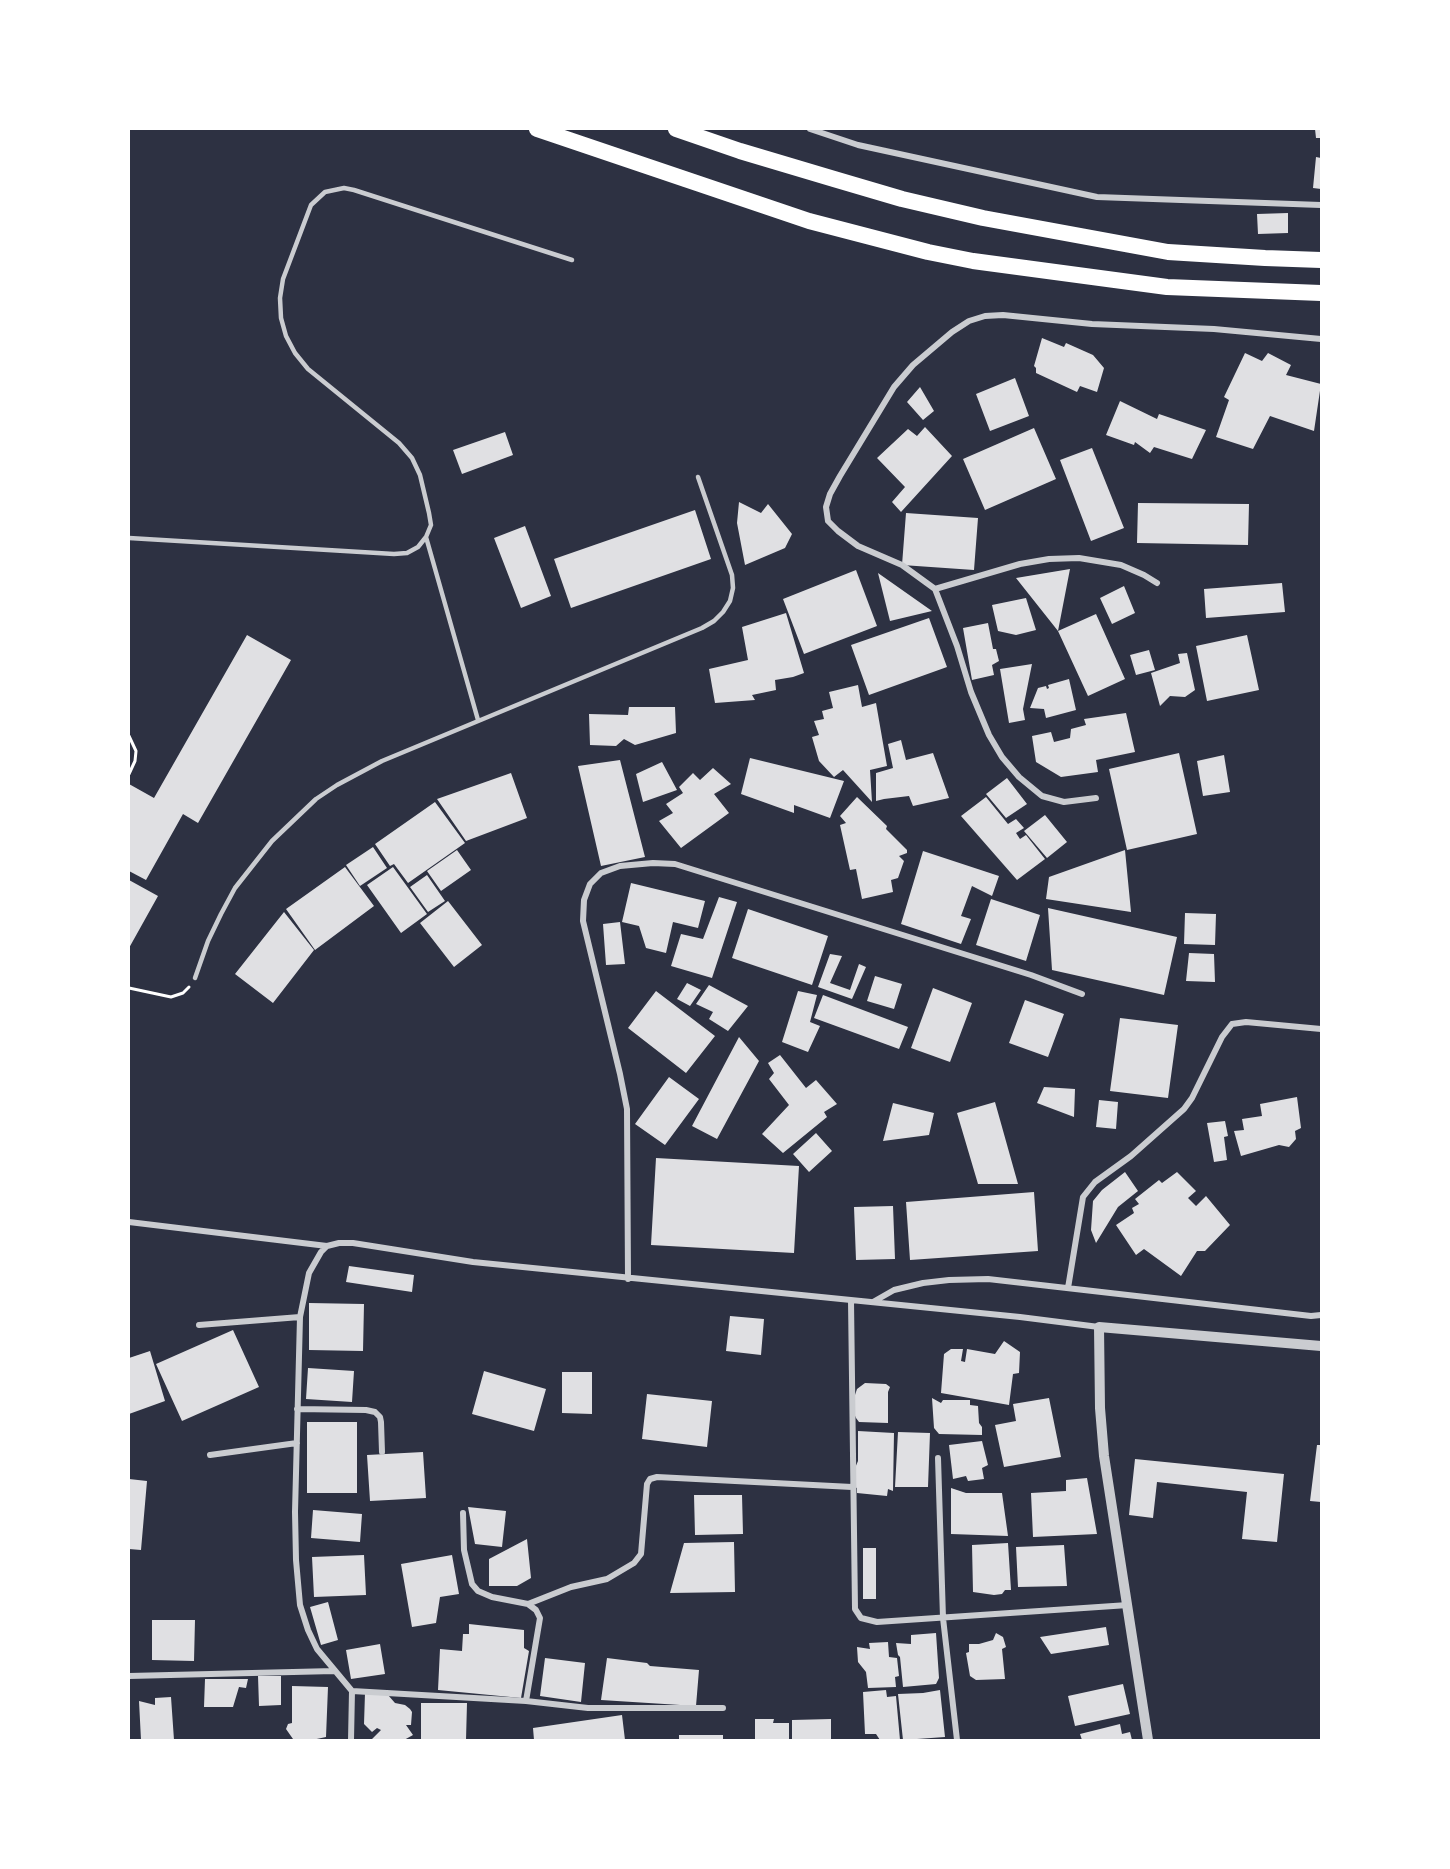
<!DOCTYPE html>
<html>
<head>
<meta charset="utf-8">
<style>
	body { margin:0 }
	#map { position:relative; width:1450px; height:1869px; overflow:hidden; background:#2d3142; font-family:Barlow,sans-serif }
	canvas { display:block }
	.frame { position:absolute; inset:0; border:130px solid #fff; pointer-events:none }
</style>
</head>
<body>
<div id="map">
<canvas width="1450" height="1869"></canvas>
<div class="frame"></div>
</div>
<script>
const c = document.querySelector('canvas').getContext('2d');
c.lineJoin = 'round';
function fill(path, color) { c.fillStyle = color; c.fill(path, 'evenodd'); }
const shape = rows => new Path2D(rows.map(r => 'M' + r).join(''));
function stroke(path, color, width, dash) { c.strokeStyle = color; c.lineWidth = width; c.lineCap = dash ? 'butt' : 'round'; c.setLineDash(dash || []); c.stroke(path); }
const building = shape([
	[1315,129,1321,129,1321,138,1316,138],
	[1316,157,1321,158,1321,189,1313,188],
	[1288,213,1288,233,1258,234,1257,214],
	[1042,338,1064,347,1066,343,1093,355,1104,368,1097,392,1080,386,1077,392,1036,373,1036,368,1034,366],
	[1245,353,1262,361,1268,353,1291,365,1286,375,1321,384,1314,431,1270,416,1253,449,1216,437,1229,400,1224,397],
	[1015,378,1029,416,990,431,976,394],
	[920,387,934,411,923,420,907,402],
	[1120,401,1157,419,1159,414,1206,430,1192,459,1154,447,1150,453,1135,442,1134,445,1106,435],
	[925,427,952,456,901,512,892,502,905,487,877,458,908,429,917,436],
	[1034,428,1056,479,985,510,963,459],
	[505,432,513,455,462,474,453,450],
	[1092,448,1124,528,1091,541,1060,460],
	[739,502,761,513,768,504,792,534,785,548,745,565,737,523],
	[1138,503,1249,504,1248,545,1137,543],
	[695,510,711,559,571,608,554,559],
	[906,513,978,518,974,570,902,565],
	[525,526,551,596,521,608,494,538],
	[1070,569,1058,631,1016,578],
	[856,570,877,626,804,654,783,599],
	[878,573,932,611,890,621],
	[1282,583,1285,612,1206,618,1204,589],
	[1124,586,1135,613,1112,624,1100,598],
	[1026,598,1036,630,1016,635,998,631,992,605],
	[786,613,804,673,793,677,775,680,776,690,752,695,755,700,715,703,709,669,748,660,742,627],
	[1096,614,1125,679,1088,696,1058,631],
	[929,618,947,667,869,695,851,645],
	[988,623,993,649,996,649,999,661,992,665,994,675,972,680,963,628],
	[247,635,291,660,198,823,183,814,146,880,129,871,129,784,154,798],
	[1247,635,1259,690,1207,701,1196,646],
	[1149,650,1155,670,1136,675,1130,655],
	[1187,653,1195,690,1185,697,1170,696,1160,706,1151,673,1180,663,1178,654],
	[1032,664,1023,709,1025,720,1009,723,1000,669],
	[1069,679,1076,710,1046,718,1044,709,1030,708,1038,688,1046,686,1047,689,1049,688,1048,685],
	[858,685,862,707,876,703,887,766,870,770,872,802,843,770,834,777,819,761,812,737,819,735,814,721,824,719,822,711,833,708,829,692],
	[629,707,675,707,676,733,635,745,624,739,616,746,590,745,589,714,628,715],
	[1126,713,1135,752,1096,760,1098,772,1061,777,1036,762,1032,736,1051,732,1054,742,1070,738,1071,729,1086,725,1084,719],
	[901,740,906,760,933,753,949,798,913,806,909,796,884,799,876,801,876,773,893,768,888,744],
	[1179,753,1197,834,1127,850,1109,769],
	[1224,755,1230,792,1203,796,1197,761],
	[750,758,844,781,830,818,794,805,794,813,741,794],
	[620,760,645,857,601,866,578,766],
	[662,762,677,790,643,802,636,774],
	[713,768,731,784,714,794,729,813,681,848,659,821,673,813,666,804,683,793,679,787,693,773,700,780],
	[511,773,527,818,466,841,437,799],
	[1007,778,1027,804,1006,818,986,794],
	[857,797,887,826,886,829,907,850,907,853,899,856,904,861,898,878,891,880,893,892,862,899,856,869,850,870,840,825,846,823,840,816],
	[986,797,1008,824,1016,819,1024,828,1016,833,1020,839,1026,835,1045,859,1017,880,961,816],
	[435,802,465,843,408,883,394,864,390,866,375,844],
	[1045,815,1067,842,1047,858,1024,831],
	[373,847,387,868,360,886,346,865],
	[457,850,471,870,441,891,427,871],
	[1125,850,1131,912,1046,899,1049,877],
	[923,851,999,876,992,896,972,886,961,916,971,919,961,944,901,924],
	[345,867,374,906,315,950,286,909],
	[393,867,427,914,401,933,367,885],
	[427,875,445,901,428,912,410,887],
	[129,880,158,896,129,948],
	[631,883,705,901,698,928,673,922,666,953,646,948,639,926,622,922],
	[719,897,737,902,712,978,671,966,681,934,703,939],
	[991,899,1040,915,1026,961,976,945],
	[448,901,482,945,454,967,420,923],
	[1048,908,1177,937,1164,995,1052,970],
	[748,909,828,936,812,985,732,958],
	[284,912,314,950,273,1003,235,974],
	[1185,913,1216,914,1215,945,1184,944],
	[620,922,625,964,606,965,603,924],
	[1189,953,1214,954,1215,982,1186,981],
	[830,954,842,956,830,983,850,990,859,964,866,967,852,999,818,987],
	[875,976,902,984,894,1009,867,1001],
	[687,983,701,990,690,1006,677,999],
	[709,985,748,1006,728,1031,709,1019,713,1012,696,1004],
	[933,988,972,1003,950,1062,911,1048],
	[656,991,715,1036,686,1073,628,1028],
	[798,991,817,995,810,1022,820,1026,808,1052,782,1042],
	[823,995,908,1027,899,1049,814,1018],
	[1025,1000,1064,1014,1048,1057,1009,1043],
	[1120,1018,1178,1025,1168,1098,1110,1091],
	[739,1037,759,1061,717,1139,692,1126],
	[780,1055,806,1088,816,1080,837,1104,824,1112,827,1117,783,1153,762,1134,789,1105,769,1079,774,1073,768,1063],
	[669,1077,699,1099,665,1145,635,1124],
	[1044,1087,1075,1089,1074,1117,1037,1103],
	[1297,1097,1301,1128,1295,1131,1296,1139,1289,1147,1279,1145,1241,1156,1234,1131,1244,1130,1242,1119,1262,1116,1260,1104],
	[1099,1100,1118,1102,1116,1129,1096,1127],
	[995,1102,1018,1184,978,1184,957,1113],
	[893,1103,934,1113,929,1135,883,1141],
	[1225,1121,1228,1136,1224,1137,1227,1160,1214,1162,1207,1123],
	[816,1133,832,1151,809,1172,793,1154],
	[656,1158,799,1166,794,1253,651,1245],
	[1125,1172,1138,1191,1118,1207,1096,1243,1091,1230,1093,1201,1102,1190],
	[1177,1172,1196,1191,1188,1198,1196,1206,1206,1196,1230,1225,1205,1251,1197,1251,1181,1276,1144,1249,1136,1255,1116,1225,1134,1213,1132,1208,1139,1204,1135,1199,1159,1180,1162,1183],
	[1034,1192,1038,1251,910,1260,906,1202],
	[893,1206,895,1259,856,1260,854,1207],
	[349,1266,414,1275,412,1292,346,1282],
	[309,1303,364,1304,363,1351,309,1350],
	[730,1316,764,1319,761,1355,726,1351],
	[233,1330,259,1387,182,1421,156,1364],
	[1004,1341,1020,1352,1019,1373,1013,1374,1009,1405,941,1393,944,1354,951,1349,963,1349,961,1361,965,1362,967,1349,995,1354],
	[150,1351,165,1401,129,1414,129,1358],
	[308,1368,354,1371,352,1402,306,1399],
	[484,1371,546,1389,534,1431,472,1414],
	[562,1372,592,1372,592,1414,562,1413],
	[865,1383,886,1384,890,1387,888,1392,888,1423,859,1422,856,1418,853,1411,854,1398,857,1389],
	[647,1394,712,1401,707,1447,642,1439],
	[932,1398,941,1403,943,1400,970,1400,970,1405,978,1406,979,1423,982,1427,982,1435,939,1434,934,1428],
	[1049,1398,1061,1457,1004,1467,995,1425,1016,1421,1013,1404],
	[307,1422,357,1422,357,1493,307,1493],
	[858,1431,894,1433,893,1491,888,1489,887,1496,857,1493,857,1488,854,1487,855,1468,858,1461],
	[898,1432,930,1433,928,1487,895,1487],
	[982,1441,988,1465,982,1468,984,1479,968,1481,966,1476,953,1479,949,1445],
	[1317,1445,1321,1445,1321,1502,1310,1501],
	[423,1452,426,1498,370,1501,367,1455],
	[1135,1459,1284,1474,1277,1542,1242,1539,1247,1492,1157,1482,1153,1518,1129,1515],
	[1087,1478,1097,1534,1033,1537,1031,1493,1066,1491,1066,1480],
	[129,1479,147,1481,141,1550,129,1549],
	[951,1488,966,1493,1002,1493,1008,1536,951,1534],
	[694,1495,742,1495,743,1534,695,1535],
	[468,1507,506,1511,502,1547,475,1544],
	[313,1510,362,1514,360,1542,311,1538],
	[527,1539,531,1578,517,1586,489,1586,489,1559],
	[734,1542,735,1592,670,1593,684,1543],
	[1008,1543,1011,1590,1005,1590,1002,1594,994,1595,973,1592,972,1545],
	[1064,1545,1067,1586,1018,1587,1016,1547],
	[863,1548,876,1548,876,1599,863,1599],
	[364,1555,366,1595,314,1597,312,1557],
	[452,1555,459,1594,440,1597,436,1623,412,1627,401,1564],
	[328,1602,338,1640,321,1645,310,1607],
	[152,1620,195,1620,194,1661,152,1660],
	[469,1624,524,1630,524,1648,529,1651,521,1698,438,1690,440,1649,462,1651,463,1634,469,1634],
	[1106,1627,1109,1645,1051,1654,1040,1637],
	[936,1633,939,1678,936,1684,903,1687,900,1657,898,1655,896,1643,911,1644,911,1635],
	[996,1633,1003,1637,1006,1647,1002,1649,1005,1679,976,1680,970,1676,966,1653,969,1652,969,1644,979,1644,993,1640],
	[888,1642,889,1657,897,1658,899,1676,895,1677,896,1687,868,1688,866,1672,858,1662,857,1647,870,1649,869,1643],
	[380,1644,385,1674,351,1679,346,1650],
	[545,1658,585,1663,581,1702,540,1696],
	[607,1658,647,1663,650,1666,699,1670,696,1706,601,1700],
	[258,1676,281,1676,281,1705,259,1706],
	[205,1679,248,1679,246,1688,239,1687,233,1707,204,1707],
	[1123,1684,1130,1714,1075,1726,1068,1696],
	[292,1686,328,1687,326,1737,312,1740,297,1740,293,1739,286,1729,288,1724,292,1723],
	[886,1690,887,1697,896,1696,900,1740,880,1740,876,1734,865,1734,863,1692],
	[940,1690,945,1737,903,1740,898,1694,923,1693],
	[365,1693,388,1695,395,1703,405,1705,410,1709,412,1712,411,1725,406,1725,413,1735,404,1740,371,1740,381,1730,377,1728,372,1732,364,1724],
	[171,1697,174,1740,141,1740,139,1701,155,1705,155,1698],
	[421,1703,467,1703,466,1740,421,1740],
	[622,1715,625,1740,534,1740,533,1728],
	[755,1719,774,1719,773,1723,789,1723,789,1740,755,1740],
	[831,1719,831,1740,792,1740,792,1720],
	[1120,1724,1122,1734,1130,1732,1132,1740,1082,1740,1080,1734],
	[679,1735,723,1735,723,1740,679,1740]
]);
const path = shape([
	[129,736,136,751,135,761,129,774],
	[129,988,171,997,183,993,189,987]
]);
const service = shape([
	[426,537,478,720],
	[129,538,394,554,407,553,418,547,426,537,431,525,429,513,420,475,412,458,399,443,308,369,295,353,286,336,281,318,280,298,283,279,311,205,325,192,344,188,354,190,572,260],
	[195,978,208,941,221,914,235,888,272,841,316,799,337,785,382,761,702,628,714,621,723,612,730,601,733,588,732,575,698,477]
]);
const minor = shape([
	[810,129,858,145,1097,197,1321,205],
	[935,589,902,565,858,546,838,531,828,521,826,507,830,494,840,476,894,387,913,365,952,332,969,321,985,316,1003,315,1092,324,1214,329,1321,339],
	[935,589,957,646,971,692,989,735,1002,757,1019,777,1042,796,1064,802,1096,798],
	[935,589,1020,564,1049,559,1079,558,1121,565,1144,575,1157,583],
	[129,1222,327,1246],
	[628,1279,627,1109,620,1074,583,921,584,900,590,884,601,873,620,866,653,863,675,864,1031,975,1082,994],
	[1068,1288,1083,1197,1095,1182,1131,1156,1184,1109,1192,1098,1222,1037,1232,1024,1246,1022,1321,1029],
	[851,1301,855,1609,861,1618,877,1622,1128,1605],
	[873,1302,894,1290,923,1283,949,1280,988,1279,1311,1316,1321,1315],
	[199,1325,300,1317],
	[297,1409,366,1410,375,1412,380,1417,381,1422,382,1452],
	[210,1455,297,1443],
	[938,1458,943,1618,957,1740],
	[463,1513,464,1550,472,1584,478,1591,492,1597,528,1604,536,1610,540,1618,526,1701],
	[528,1604,571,1587,607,1579,634,1563,641,1554,647,1484,650,1479,657,1477,852,1487],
	[129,1676,334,1671],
	[352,1691,526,1701,588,1708,723,1708],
	[351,1740,352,1691,317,1649,308,1630,300,1605,296,1560,295,1512,300,1317,309,1273,321,1252,327,1246,339,1243,353,1243,473,1262,1020,1317,1099,1327]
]);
const tertiary = shape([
	[1148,1740,1104,1456,1100,1408,1099,1327,1321,1346]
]);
const trunk = shape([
	[537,129,809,221,928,252,973,261,1167,287,1321,293],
	[676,129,740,151,834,179,902,199,983,218,1168,252,1265,258,1321,260]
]);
fill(building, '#e0e0e3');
stroke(path, '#fff', 3);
stroke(service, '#caccd0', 4.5);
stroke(minor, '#caccd0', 6);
stroke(tertiary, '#caccd0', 10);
stroke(trunk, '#fff', 16);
</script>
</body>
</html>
